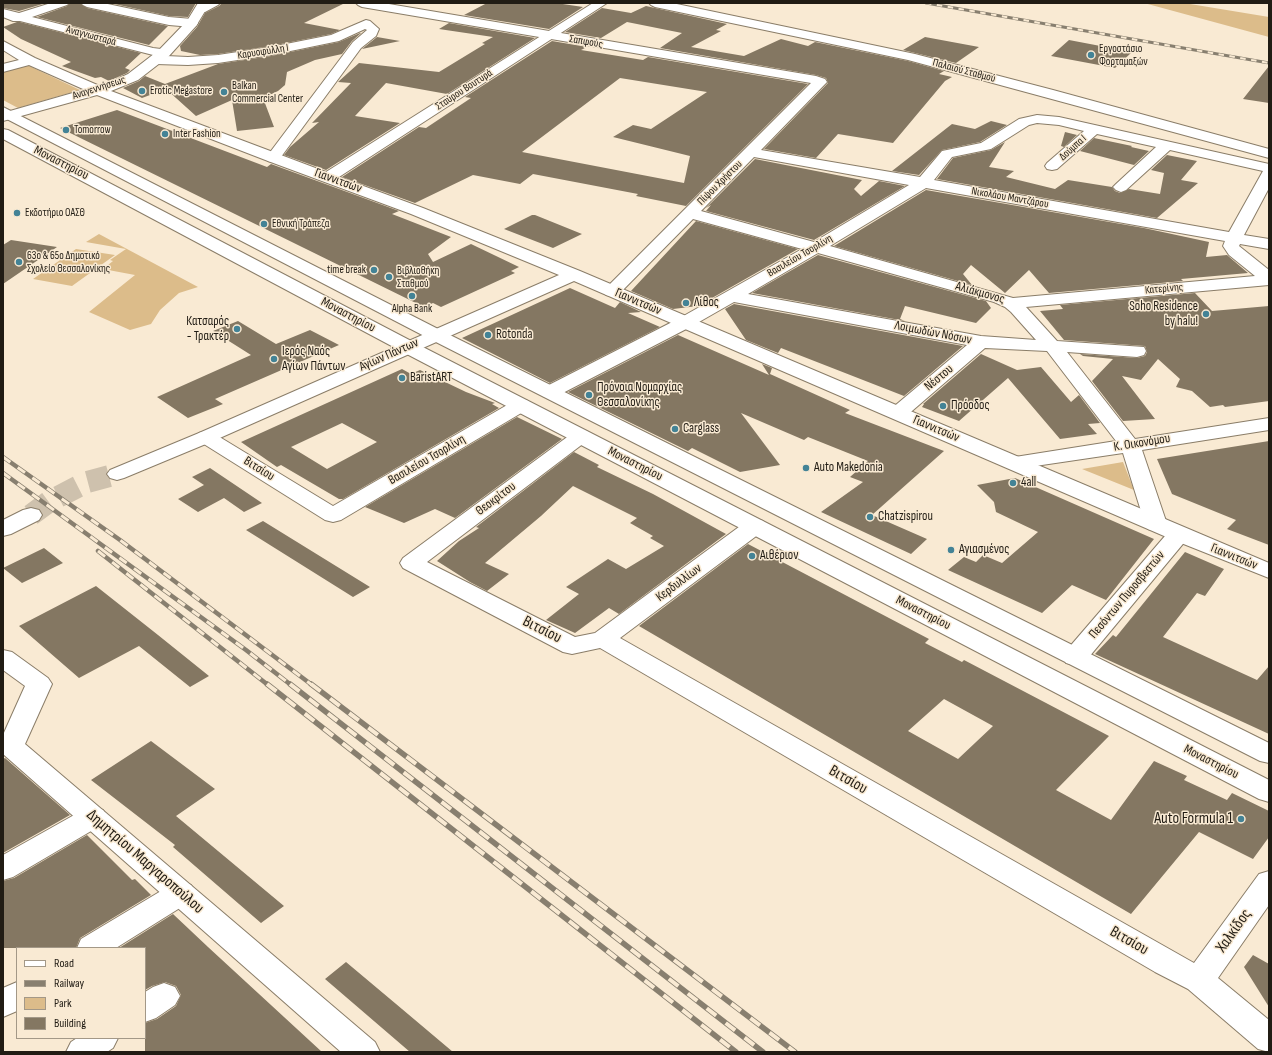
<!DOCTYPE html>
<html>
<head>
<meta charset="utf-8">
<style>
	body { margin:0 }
	#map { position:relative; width:1272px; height:1055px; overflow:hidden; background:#f9ead3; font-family:"Sofia Sans Condensed",sans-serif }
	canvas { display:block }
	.frame { position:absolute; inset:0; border:4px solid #211c14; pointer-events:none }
	.legend { position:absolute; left:16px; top:947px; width:130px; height:92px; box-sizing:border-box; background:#f9ead3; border:1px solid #a39887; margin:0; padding:5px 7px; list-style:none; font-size:12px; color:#211c14 }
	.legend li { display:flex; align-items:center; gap:8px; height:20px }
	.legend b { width:20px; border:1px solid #a39887 }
</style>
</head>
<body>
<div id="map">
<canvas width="1272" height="1055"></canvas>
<div class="frame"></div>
<ul class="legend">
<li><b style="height:5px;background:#fff"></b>Road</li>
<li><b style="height:5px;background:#887f6f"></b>Railway</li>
<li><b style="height:11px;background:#dcbc8a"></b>Park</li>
<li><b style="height:11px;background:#847762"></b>Building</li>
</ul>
</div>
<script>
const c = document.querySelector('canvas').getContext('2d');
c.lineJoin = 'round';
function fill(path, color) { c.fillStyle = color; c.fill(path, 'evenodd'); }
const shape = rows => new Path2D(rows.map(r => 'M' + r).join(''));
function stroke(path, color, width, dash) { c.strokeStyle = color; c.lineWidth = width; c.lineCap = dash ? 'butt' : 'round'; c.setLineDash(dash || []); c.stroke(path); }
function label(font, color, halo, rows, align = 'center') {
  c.font = font + ' "Sofia Sans Condensed",sans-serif'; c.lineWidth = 3; c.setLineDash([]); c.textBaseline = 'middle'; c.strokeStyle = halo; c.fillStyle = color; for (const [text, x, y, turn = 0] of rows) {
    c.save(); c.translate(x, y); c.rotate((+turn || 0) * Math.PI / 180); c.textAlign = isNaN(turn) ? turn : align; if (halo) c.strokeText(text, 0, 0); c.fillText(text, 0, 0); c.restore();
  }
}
const green = shape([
	[1144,3,1184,3,1269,17,1269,37],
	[23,63,80,90,18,108,3,100,3,69],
	[99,234,198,287,179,293,160,310,151,324,130,330,89,312,135,275,103,269,113,261,110,260,126,249,86,242],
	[76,249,115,255,72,286,33,279],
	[1123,462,1134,490,1082,469]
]);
const building = shape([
	[3,3,46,3,19,11,3,8],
	[70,3,80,3,87,8,168,26,149,45,37,17,67,6],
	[110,3,196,3,188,17,169,16],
	[222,3,345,3,304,23,340,30,331,34,271,46,218,54,200,55,181,51,180,46,197,27,205,13,219,6],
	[487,3,556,3,583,7,549,29,464,15],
	[646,6,727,24,716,30,721,31,691,47,744,56,781,39,808,46,815,42,908,61,944,71,939,74,952,77,945,81,893,143,838,134,816,158,764,149,828,83,826,78,816,75,660,48,682,33,627,22,601,38,565,32,602,8,631,13],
	[17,22,20,22,141,53,125,68,130,70,127,73,109,81,101,77,95,78,62,66,71,62,21,39,3,27],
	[449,23,535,38,447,94,386,83,355,116,400,123,326,170,284,155,290,147,319,122,312,123,351,83,338,82,359,63,439,72,485,44,482,43,493,37,439,29],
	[360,33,361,33,352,41,342,54,315,60,287,72,285,85,278,91,263,98,274,127,237,131,232,100,196,116,166,89,142,98,123,88,139,81,145,76,165,84,218,64,271,56,339,42],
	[377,37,400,41,362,49],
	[925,37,979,47,956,63,903,50],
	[1069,40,1132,52,1115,68,1051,56],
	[552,41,587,47,581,50,643,60,648,57,808,84,686,206,636,196,638,194,533,174,520,184,473,175,415,203,342,177,419,127,426,128,471,98,465,97],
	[620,78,707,92,651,129,633,125,613,137,690,156,684,183,522,152],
	[1269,66,1269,103,1243,99],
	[117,110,267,167,271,164,399,211,392,214,451,237,428,254,433,262,471,244,519,267,511,271,515,273,441,307,433,303,424,307,60,128],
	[991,121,1007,125,980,142,942,150,919,175,892,171,952,124,975,129],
	[1065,132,1077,135,1064,147,1061,146],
	[1094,138,1132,146,1131,147,1149,151,1134,165,1080,151],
	[1005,142,989,167,1014,171,1006,177,1055,189,1068,180,1112,187,1115,191,1120,193,1129,189,1160,194,1164,173,1151,170,1167,155,1197,161,1181,180,1198,183,1157,218,937,179,953,158,991,150],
	[755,159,862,180,854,189,861,196,879,181,905,186,814,240,706,211,711,205,706,208],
	[926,190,1144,228,1209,242,1206,257,1227,255,1248,273,1181,279,1183,281,1049,293,1029,270,1005,293,971,265,963,274,972,285,834,246],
	[532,215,535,215,582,234,553,248,504,229],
	[696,221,798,249,698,306,673,309,631,291],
	[11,240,57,247,3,284,3,245],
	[818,255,986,301,991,308,976,323,905,306,900,319,905,321,752,293],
	[570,288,615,308,620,302,641,312,628,313,660,327,550,383,462,338],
	[1195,293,1212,311,1269,306,1269,401,1225,407,1223,405,1210,407,1192,391,1176,387,1180,379,1158,359,1141,380,1122,376,1155,419,1123,421,1092,381,1113,359,1083,356,1080,354,1137,358,1145,356,1147,352,1145,346,1064,340,1040,311,1063,309,1060,305],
	[734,304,963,346,904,396,781,348,778,353,746,340,725,309],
	[238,321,276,344,310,330,339,345,215,399,223,404,188,418,157,397,251,355,213,331],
	[678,335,769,375,762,364,772,368,770,374,850,410,845,413,944,451,872,515,927,539,911,554,821,512,863,482,850,477,868,461,808,437,804,440,741,413,780,465,740,472,692,448,688,451,568,392],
	[981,354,1017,370,1041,367,1071,402,1079,395,1100,423,1088,424,1097,434,1060,439,1008,378,959,421,922,407,924,404,923,404],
	[402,369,411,374,420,370,466,392,495,403,492,404,499,408,343,499,339,499,281,465,277,467,241,442],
	[342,423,377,442,327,469,291,447],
	[517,417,562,439,455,518,435,509,404,523,365,507],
	[1269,441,1269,545,1227,529,1236,520,1172,494,1157,459],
	[574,452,599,465,597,467,653,494,726,534,619,614,609,608,575,633,546,620,579,594,566,587,608,559,626,569,664,546,650,538,653,536,630,523,637,518,573,486,541,516,485,563,509,574,487,591,470,582,437,561,459,541,479,528,476,527],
	[210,468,262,503,244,512,224,498,198,512,178,499,204,485,192,477],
	[1015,478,1154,539,1106,600,1072,585,1042,613,948,570,964,557,976,562,983,555,1002,563,1038,532,996,512,994,502,977,485],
	[263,521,370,587,353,597,246,530],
	[748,544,929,639,925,643,962,662,964,660,1109,736,1056,790,1111,820,1154,761,1187,776,1184,780,1227,800,1232,793,1269,811,1269,837,1253,859,1199,832,1131,914,639,626],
	[944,699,993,726,958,759,908,731],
	[44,548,63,563,22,583,3,568],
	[1185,552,1224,569,1205,596,1197,593,1163,637,1257,680,1269,666,1269,734,1095,654,1113,635,1116,637],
	[96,586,158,635,209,676,190,687,139,646,79,678,19,626],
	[151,741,215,789,176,816,284,906,261,923,173,847,175,845,91,780],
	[5,758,70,815,3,853,3,759],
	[87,835,132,880,135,879,151,895,80,938,76,948,3,948,3,881,14,878],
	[173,914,208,947,322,1052,145,1052,145,1023,157,1019,176,1006,181,995,176,986,165,982,152,986,145,990,145,948,119,948],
	[1253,955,1269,964,1269,1007,1244,967],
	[346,962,402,1009,453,1052,410,1052,325,979]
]);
const secondaryTunnel = shape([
	[31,515,50,501,87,482,117,474]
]);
const minor = shape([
	[51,3,69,3,67,5,32,17,153,48,169,50,170,53,166,56,188,57,218,55,271,47,331,35,366,20,370,21,379,29,376,36,361,48,278,161,273,162,268,161,266,158,268,155,353,42,367,30,365,29,339,41,271,55,218,63,188,65,156,64,151,63,150,60,151,57,157,56,20,21,13,21,3,17,3,9,19,13,51,3],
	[81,3,103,3,169,17,192,19,196,20,198,23,196,26,192,27,169,25,87,7,83,5,81,3],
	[204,3,220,3,218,5,205,12,197,12,195,9,197,6,204,3],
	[356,3,383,3,816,76,825,79,827,82,761,150,920,177,942,151,981,143,1019,119,1037,115,1059,117,1269,164,1269,188,1244,235,1269,239,1269,249,1240,244,1239,246,1269,270,1269,285,1026,307,1057,341,1144,347,1146,351,1144,355,1137,357,1067,352,1135,439,1269,418,1269,430,1142,450,1167,524,1164,529,1156,531,1148,529,1145,524,1123,453,1015,469,1008,467,1005,463,1008,459,1015,457,1116,441,1047,351,985,348,905,417,898,419,891,417,888,413,891,409,967,345,734,302,692,326,557,396,550,398,543,396,540,392,543,388,680,318,802,249,693,219,618,295,612,296,606,295,603,291,811,83,362,7,358,5,356,3],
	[1037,123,1059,125,1084,131,1047,163,1045,166,1047,169,1052,170,1057,169,1097,134,1156,147,1116,184,1113,187,1116,190,1121,192,1126,190,1170,150,1263,171,1229,232,934,180,952,157,991,149,1029,125,1037,123],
	[754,157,909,185,814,242,701,211,754,157],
	[926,188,1225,241,1223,246,1229,255,1255,276,1013,298,830,246,926,188],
	[818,253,994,302,1005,307,1011,312,1036,340,981,336,748,294,818,253],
	[3,41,35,58,102,87,104,90,102,93,92,93,29,65,3,72,3,64,19,60,3,50,3,41],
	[521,399,528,401,531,405,528,409,341,520,333,522,325,520,199,441,196,437,199,433,206,431,213,433,333,506,514,401,521,399],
	[581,430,588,432,591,436,588,440,427,562,575,637,595,633,747,521,755,519,763,521,766,526,763,531,620,638,1194,963,1259,874,1269,871,1269,905,1218,978,1269,1020,1269,1052,1258,1049,1188,989,1155,972,600,648,572,654,563,652,403,568,400,563,403,558,574,432,581,430],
	[1179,527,1187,529,1190,534,1187,539,1084,663,1075,665,1066,663,1063,657,1066,651,1171,529,1179,527],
	[93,807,103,810,107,817,103,824,13,877,3,880,3,855,83,810,93,807],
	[181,882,191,885,196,893,191,901,116,948,77,948,81,939,171,885,181,882],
	[17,982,17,1011,3,1017,3,988,17,982],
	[164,983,175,987,180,996,175,1005,156,1018,145,1022,145,992,153,987,164,983],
	[77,1038,118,1038,113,1048,107,1052,66,1052,71,1042,77,1038]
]);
const tertiary = shape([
	[3,650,12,652,48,678,52,684,25,744,375,1042,380,1052,341,1052,3,754,3,735,25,686,3,670,3,650]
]);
const secondary = shape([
	[198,3,210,3,196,26,169,56,138,80,111,91,326,172,593,3,607,3,339,177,423,208,580,271,1269,563,1269,578,1171,539,574,281,213,441,124,478,117,480,110,478,107,474,110,470,199,433,559,275,411,214,268,161,97,95,3,121,3,113,111,82,128,74,159,50,187,21,198,3],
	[31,508,39,510,42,515,39,520,11,534,3,536,3,520,23,510,31,508]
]);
const primary = shape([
	[3,107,442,331,1269,743,1269,763,1260,761,430,339,3,117,3,107],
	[3,129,8,130,415,343,1269,780,1269,802,1259,799,401,351,3,139,3,129]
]);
const trunk = shape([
	[649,3,672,3,915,54,1053,90,1269,149,1269,158,908,60,655,7,651,5,649,3]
]);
const railFar2 = shape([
	[926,3,1269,63]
]);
const railFar1 = shape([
	[3,457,120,540,312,685],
	[3,473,246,650,291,685],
	[98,551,268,685]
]);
const rail = shape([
	[267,684,736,1052],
	[290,684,763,1052],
	[311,684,795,1052]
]);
const markers = [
	[1091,55,4,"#438396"],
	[142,91,4,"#438396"],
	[224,92,4,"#438396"],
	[66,130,4,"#438396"],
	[165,134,4,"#438396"],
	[17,213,4,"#438396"],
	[264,224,4,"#438396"],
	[19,262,4,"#438396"],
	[374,270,4,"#438396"],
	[389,277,4,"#438396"],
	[412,296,4,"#438396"],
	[686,303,4,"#438396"],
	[1206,314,4,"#438396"],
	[237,329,4,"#438396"],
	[488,335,4,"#438396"],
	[274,359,4,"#438396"],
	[402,378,4,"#438396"],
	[589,395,4,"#438396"],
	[943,406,4,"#438396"],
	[675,429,4,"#438396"],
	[806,468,4,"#438396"],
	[1013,483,4,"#438396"],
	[870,517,4,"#438396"],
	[951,550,4,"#438396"],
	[752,556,4,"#438396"],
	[1241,819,4,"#438396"]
];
const farStreetnames = [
	["Αναγνωσταρά",91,36,15],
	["Σαπφούς",586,42,10],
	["Καρυοφύλλη Ι",263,52,-9],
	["Παλαιού Σταθμού",964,71,15],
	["Αναγεννήσεως",99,88,-18],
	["Σταύρου Βουτυρά",464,90,-33],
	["Δούμπα Ι",1073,148,-42],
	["Πίψου Χρήστου",720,183,-45],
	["Νικολάου Μαντζάρου",1010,198,10],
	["Βασιλείου Τσορλίνη",800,256,-30],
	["Κατερίνης",1164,289,-5]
];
const farPoinames = [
	["Εργοστάσιο",1099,49],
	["Φορταμαξών",1099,62],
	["Balkan",232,86],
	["Commercial Center",232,99],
	["Erotic Megastore",150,91],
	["Tomorrow",74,130],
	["Inter Fashion",173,134],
	["Εκδοτήριο ΟΑΣΘ",25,213],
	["Εθνική Τράπεζα",272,224],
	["63ο & 65o Δημοτικό",27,256],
	["Σχολείο Θεσσαλονίκης",27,269],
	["time break",366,270,"right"],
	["Βιβλιοθήκη",397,271],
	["Σταθμού",397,284],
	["Alpha Bank",412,309,"center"]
];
const streetNames = [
	["Μοναστηρίου",61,163,27],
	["Γιαννιτσών",338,181,20],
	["Αλιάκμονος",980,293,16],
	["Γιαννιτσών",638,302,23],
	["Μοναστηρίου",348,315,28],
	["Λοιμωδών Νόσων",933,333,11],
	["Αγίων Πάντων",389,355,-24],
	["Νέστου",939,378,-40],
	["Γιαννιτσών",936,429,23],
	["Κ. Οικονόμου",1142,443,-9],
	["Βασιλείου Τσορλίνη",427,460,-30],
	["Μοναστηρίου",635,464,27],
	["Βιτσίου",259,469,32],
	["Θεοκρίτου",496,499,-37],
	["Γιαννιτσών",1234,557,22],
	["Κερδυλλίων",679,583,-37],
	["Πεσόντων Πυροσβεστών",1127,595,-50],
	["Μοναστηρίου",923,613,27],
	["Μοναστηρίου",1211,762,27]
];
const poiNames = [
	["Λίθος",694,303],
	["Soho Residence",1198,307,"right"],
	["by halu!",1198,322,"right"],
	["Κατσαρός",229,322,"right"],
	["- Τρακτέρ",229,337,"right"],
	["Rotonda",496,335],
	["Ιερός Ναός",282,352],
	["Αγίων Πάντων",282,367],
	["BaristART",410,378],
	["Πρόνοια Νομαρχίας",597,388],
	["Θεσσαλονίκης",597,403],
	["Πρόοδος",951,406],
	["Carglass",683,429],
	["Auto Makedonia",814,468],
	["4all",1021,483],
	["Chatzispirou",878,517],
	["Αγιασμένος",959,550],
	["Αιθέριον",760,556]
];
const nearStreetnames = [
	["Βιτσίου",542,630,27],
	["Βιτσίου",848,780,30],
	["Δημητρίου Μαργαροπούλου",145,862,41],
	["Χαλκίδος",1234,931,-55],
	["Βιτσίου",1129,941,30]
];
const nearPoinames = [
	["Auto Formula 1",1233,819]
];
fill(green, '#dcbc8a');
fill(building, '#847762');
stroke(secondaryTunnel, '#cec1ad', 22, [22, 11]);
stroke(minor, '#8a7d68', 2);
stroke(tertiary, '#8a7d68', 2);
stroke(secondary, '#8a7d68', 2);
stroke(primary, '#8a7d68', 2);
stroke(trunk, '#8a7d68', 2);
fill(minor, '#fff');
fill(tertiary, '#fff');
fill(secondary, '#fff');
fill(primary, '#fff');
fill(trunk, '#fff');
stroke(railFar2, '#887f6f', 3);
stroke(railFar1, '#887f6f', 4.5);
stroke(rail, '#887f6f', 5.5);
stroke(railFar2, '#f9ead3', 2, [5.5]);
stroke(railFar1, '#f9ead3', 3, [9]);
stroke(rail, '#f9ead3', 4, [12]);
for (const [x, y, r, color] of markers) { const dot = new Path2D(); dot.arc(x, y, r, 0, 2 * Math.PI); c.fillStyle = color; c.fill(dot); stroke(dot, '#f9ead3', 1.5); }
label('11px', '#211c14', '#f9ead3', farStreetnames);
label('11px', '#211c14', '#f9ead3', farPoinames, 'left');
label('13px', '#211c14', '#f9ead3', streetNames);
label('13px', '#211c14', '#f9ead3', poiNames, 'left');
label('16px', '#211c14', '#f9ead3', nearStreetnames);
label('16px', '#211c14', '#f9ead3', nearPoinames, 'right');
</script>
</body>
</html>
